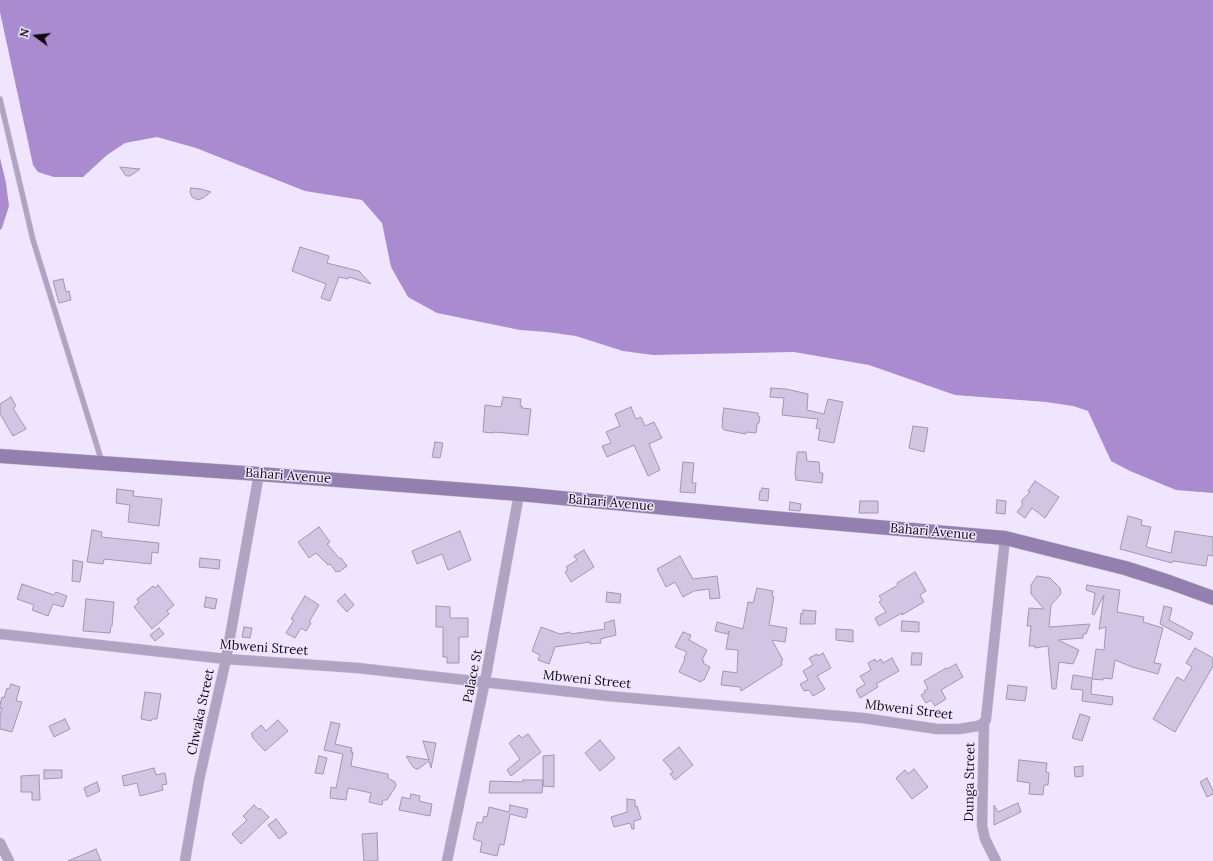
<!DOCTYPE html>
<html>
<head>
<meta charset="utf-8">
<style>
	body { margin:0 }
	#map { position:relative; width:1213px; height:861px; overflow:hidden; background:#f0e5fe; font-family:Lora,serif }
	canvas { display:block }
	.north { position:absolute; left:16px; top:16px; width:40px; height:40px; -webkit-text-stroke:3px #f0e5fe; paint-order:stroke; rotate:285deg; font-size:11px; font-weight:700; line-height:16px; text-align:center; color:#0d0913 }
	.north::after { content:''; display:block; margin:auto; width:14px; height:18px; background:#0d0913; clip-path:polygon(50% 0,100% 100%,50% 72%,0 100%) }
</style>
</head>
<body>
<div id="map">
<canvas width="1213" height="861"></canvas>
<div class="north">N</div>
</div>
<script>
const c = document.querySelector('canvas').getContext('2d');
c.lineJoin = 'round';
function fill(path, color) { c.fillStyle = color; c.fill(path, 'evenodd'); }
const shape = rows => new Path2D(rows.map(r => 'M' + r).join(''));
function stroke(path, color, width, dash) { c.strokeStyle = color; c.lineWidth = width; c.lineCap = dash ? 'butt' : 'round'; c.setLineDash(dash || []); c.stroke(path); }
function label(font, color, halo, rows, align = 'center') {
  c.font = font + ' Lora,serif'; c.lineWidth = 3; c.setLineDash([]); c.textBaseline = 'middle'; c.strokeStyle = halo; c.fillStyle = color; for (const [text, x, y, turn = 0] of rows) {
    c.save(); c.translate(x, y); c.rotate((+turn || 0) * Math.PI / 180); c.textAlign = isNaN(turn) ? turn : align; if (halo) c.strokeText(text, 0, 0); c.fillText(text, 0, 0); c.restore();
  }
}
const water = shape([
	[0,0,1213,0,1213,493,1176,490,1130,471,1111,461,1088,411,1073,406,1046,402,955,395,869,365,794,352,653,355,623,351,576,336,547,332,520,330,437,313,408,297,391,267,382,223,362,200,305,191,196,148,157,137,125,143,107,155,83,177,54,177,38,172,33,165,0,12],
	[0,158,6,183,9,206,2,228,0,230]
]);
const building = shape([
	[120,167,140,169,130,176,127,176,125,175,120,167],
	[191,188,201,189,211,192,203,198,198,200,192,197,190,192,191,188],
	[300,247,329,256,327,263,359,271,371,284,349,277,348,279,339,277,330,301,321,298,326,284,292,271,300,247],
	[63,279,66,292,69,291,71,300,59,303,53,281,63,279],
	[771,388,786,389,808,394,807,410,824,414,828,399,843,402,834,443,818,440,820,429,816,428,818,419,782,415,784,398,770,397,771,388],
	[11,397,16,406,13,408,26,429,13,436,0,414,0,404,11,397],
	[503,397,521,399,520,406,522,406,522,408,531,409,528,435,494,432,494,433,483,432,485,405,501,407,503,397],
	[631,407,636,419,641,417,645,426,654,422,662,438,649,444,660,470,648,476,634,445,607,457,602,446,611,443,606,432,620,426,615,414,631,407],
	[724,408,758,413,758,416,760,417,759,423,757,424,756,433,746,432,746,434,724,430,722,427,723,421,722,421,724,408],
	[913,426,928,428,924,452,909,448,913,426],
	[435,442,443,443,440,458,432,457,435,442],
	[798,452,806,452,807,461,819,462,820,473,823,473,822,483,796,480,795,473,797,453,798,452],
	[683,462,694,463,692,483,696,483,695,493,680,492,683,462],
	[1035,481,1059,497,1045,518,1032,508,1025,518,1017,512,1022,506,1022,500,1030,492,1028,491,1035,481],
	[762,488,769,489,768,501,759,500,760,491,761,492,762,488],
	[117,489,134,491,133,496,162,499,159,526,128,522,130,505,116,503,117,489],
	[997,500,1006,501,1005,514,996,513,997,500],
	[860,501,878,501,878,513,859,513,860,501],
	[790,502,801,504,800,511,789,510,790,502],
	[1128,516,1142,520,1141,525,1151,527,1146,547,1171,553,1175,531,1213,537,1213,556,1208,555,1206,566,1173,561,1172,563,1120,549,1128,516],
	[319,527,330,542,327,544,340,559,341,558,347,566,339,572,338,571,336,572,330,564,328,565,316,553,309,558,298,542,319,527],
	[92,530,102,532,101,537,159,543,158,553,152,552,151,564,104,559,103,564,87,562,92,530],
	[460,531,471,560,448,570,442,554,417,564,412,551,460,531],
	[584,550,594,567,571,582,565,572,568,570,566,567,577,560,574,556,584,550],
	[680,556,693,579,717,576,720,598,710,599,709,589,694,591,683,597,675,582,666,587,657,569,680,556],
	[200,558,220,560,219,569,199,567,200,558],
	[73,560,83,562,80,582,72,581,73,560],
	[915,572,926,591,920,595,924,602,902,615,902,613,879,626,875,618,886,612,879,602,882,600,879,596,898,585,897,583,915,572],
	[1037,576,1050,578,1060,588,1061,593,1059,596,1051,605,1049,627,1090,624,1086,634,1083,634,1083,638,1058,640,1079,650,1073,664,1059,662,1056,689,1052,689,1048,646,1035,648,1035,646,1029,646,1031,626,1027,626,1029,608,1044,609,1031,594,1031,585,1037,576],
	[22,584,54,595,56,592,67,596,63,607,53,604,48,616,32,610,34,605,17,599,22,584],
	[158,585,174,605,167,611,169,614,152,629,134,607,139,602,137,599,153,586,155,588,158,585],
	[1087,585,1120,590,1117,612,1144,617,1143,622,1163,628,1154,663,1161,664,1158,674,1132,667,1115,660,1112,679,1103,678,1103,680,1092,679,1091,694,1113,697,1112,705,1082,701,1083,690,1071,689,1073,675,1092,678,1096,649,1104,650,1106,627,1099,629,1104,595,1094,615,1092,614,1095,593,1086,590,1087,585],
	[757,588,773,591,772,596,774,597,769,625,787,628,785,642,772,640,783,660,781,661,782,665,741,691,740,687,721,685,723,671,737,673,738,650,726,649,729,631,727,634,715,631,717,622,743,629,748,602,753,603,757,588],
	[607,592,621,594,620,603,606,602,607,592],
	[345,594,354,605,347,612,337,601,345,594],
	[305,596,319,605,309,622,311,623,306,631,301,628,295,638,286,633,294,620,291,619,305,596],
	[206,597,217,599,215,609,204,607,206,597],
	[86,599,114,602,112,626,111,626,110,633,83,631,86,599],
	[436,606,450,607,450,618,468,618,468,637,459,637,459,663,447,663,447,657,443,657,443,627,436,627,436,606],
	[1164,606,1172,608,1169,620,1193,633,1190,640,1160,624,1164,606],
	[803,610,816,611,815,624,800,624,801,613,803,614,803,610],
	[614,620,616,635,600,639,601,643,590,644,590,642,555,647,549,664,538,660,540,655,532,651,541,627,560,634,570,632,571,634,605,629,604,623,614,620],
	[902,621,919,622,919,632,901,631,902,621],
	[244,627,252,628,250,638,242,637,244,627],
	[159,628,164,634,155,641,150,635,159,628],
	[836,629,853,630,853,642,836,640,836,629],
	[683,632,691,635,689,640,707,650,702,660,704,661,703,663,710,667,704,680,702,680,701,682,679,672,685,659,684,658,687,652,675,647,683,632],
	[1195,648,1213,658,1213,666,1175,732,1153,719,1177,677,1184,681,1192,667,1186,663,1195,648],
	[823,653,831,668,817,676,825,689,813,696,809,690,804,691,800,684,808,680,803,671,813,665,809,658,817,654,818,656,823,653],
	[912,653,922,653,921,665,911,665,912,653],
	[892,658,899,671,876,684,878,687,860,698,856,690,865,684,860,676,871,670,868,663,875,659,876,662,881,659,883,663,892,658],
	[956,664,963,677,941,690,946,699,935,706,931,700,926,703,921,695,925,693,924,691,928,689,924,681,946,668,947,669,956,664],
	[11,684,20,687,16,701,22,702,12,732,0,729,0,715,2,708,0,708,0,705,2,697,4,698,7,688,9,689,11,684],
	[1008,685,1027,687,1025,701,1006,699,1008,685],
	[145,692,161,694,157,719,152,719,151,721,141,719,145,692],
	[1080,714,1090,717,1082,741,1072,738,1080,714],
	[65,719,70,729,54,737,49,726,65,719],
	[278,720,288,731,265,751,252,737,253,736,251,734,261,725,266,731,278,720],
	[331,722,340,724,335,744,352,748,351,752,353,752,351,766,388,774,388,778,395,782,396,786,387,800,383,800,382,805,369,802,371,793,348,788,346,800,330,798,331,787,336,788,343,754,324,750,331,722],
	[528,734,541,752,511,776,507,770,520,759,509,743,519,735,522,738,528,734],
	[600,740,615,758,600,771,585,753,600,740],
	[423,741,436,743,431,768,429,761,418,769,416,769,413,767,406,756,429,760,423,741],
	[679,747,693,765,675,780,670,774,673,772,663,760,679,747],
	[554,755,554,787,543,786,543,756,554,755],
	[319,756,327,758,323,774,315,773,319,756],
	[1019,760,1047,763,1046,772,1049,773,1048,785,1044,785,1043,795,1029,794,1030,783,1017,781,1019,760],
	[1083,766,1083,776,1075,777,1074,767,1083,766],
	[154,768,156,775,165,773,167,784,162,785,163,790,140,796,137,783,124,786,122,776,154,768],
	[914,769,928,787,912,799,896,778,905,770,908,774,914,769],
	[44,770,62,770,62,778,44,779,44,770],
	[39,775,40,800,32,800,32,792,21,792,21,776,39,775],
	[1207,778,1213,791,1213,794,1207,797,1200,782,1207,778],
	[523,780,543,780,542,793,489,793,490,781,523,782,523,780],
	[97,782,100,791,87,797,84,788,97,782],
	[411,794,420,796,419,801,432,804,430,816,399,810,402,797,410,799,411,794],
	[627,799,635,800,635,807,637,806,641,819,634,821,634,829,632,829,630,823,614,827,611,817,627,812,627,799],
	[1018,803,1021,812,994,825,994,805,998,812,1018,803],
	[254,805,259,810,260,808,269,817,241,844,232,834,247,820,243,816,254,805],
	[510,805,528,809,526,818,510,814,504,845,500,844,497,856,480,852,482,842,473,839,477,822,482,823,484,816,487,817,489,807,509,812,510,805],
	[276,819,287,833,279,839,268,825,276,819],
	[377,833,378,861,364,861,362,834,377,833],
	[96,849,101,861,68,861,96,849]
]);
const lane = shape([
	[0,99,33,240,102,462]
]);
const street = shape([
	[0,634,226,659,358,668,608,696,863,718,937,729,959,729,978,726,984,723,986,719,1005,538],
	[984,723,982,826,985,839,996,861],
	[0,843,9,861],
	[185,861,199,780,226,659,259,474],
	[447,861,485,681,519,494]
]);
const secondary = shape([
	[0,456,259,474,519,494,761,517,1005,538,1125,568,1169,582,1213,598]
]);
const streetNames = [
	["Bahari Avenue",288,476,4],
	["Bahari Avenue",611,503,5],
	["Bahari Avenue",933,532,5],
	["Mbweni Street",264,648,4],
	["Palace St",473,676,-79],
	["Mbweni Street",587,680,6],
	["Mbweni Street",909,710,7],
	["Chwaka Street",201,712,-78],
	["Dunga Street",970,782,-89]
];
fill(water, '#ab8bd0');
fill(building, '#d2c5e3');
stroke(building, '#a295b1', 1);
stroke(lane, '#ccc2d8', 6);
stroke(street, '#ccc2d8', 11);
stroke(secondary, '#ccc2d8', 15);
stroke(lane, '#b1a3c3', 5);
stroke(street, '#b1a3c3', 10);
stroke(secondary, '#9480ae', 14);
label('13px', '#0d0913', '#f0e5fe', streetNames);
</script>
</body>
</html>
